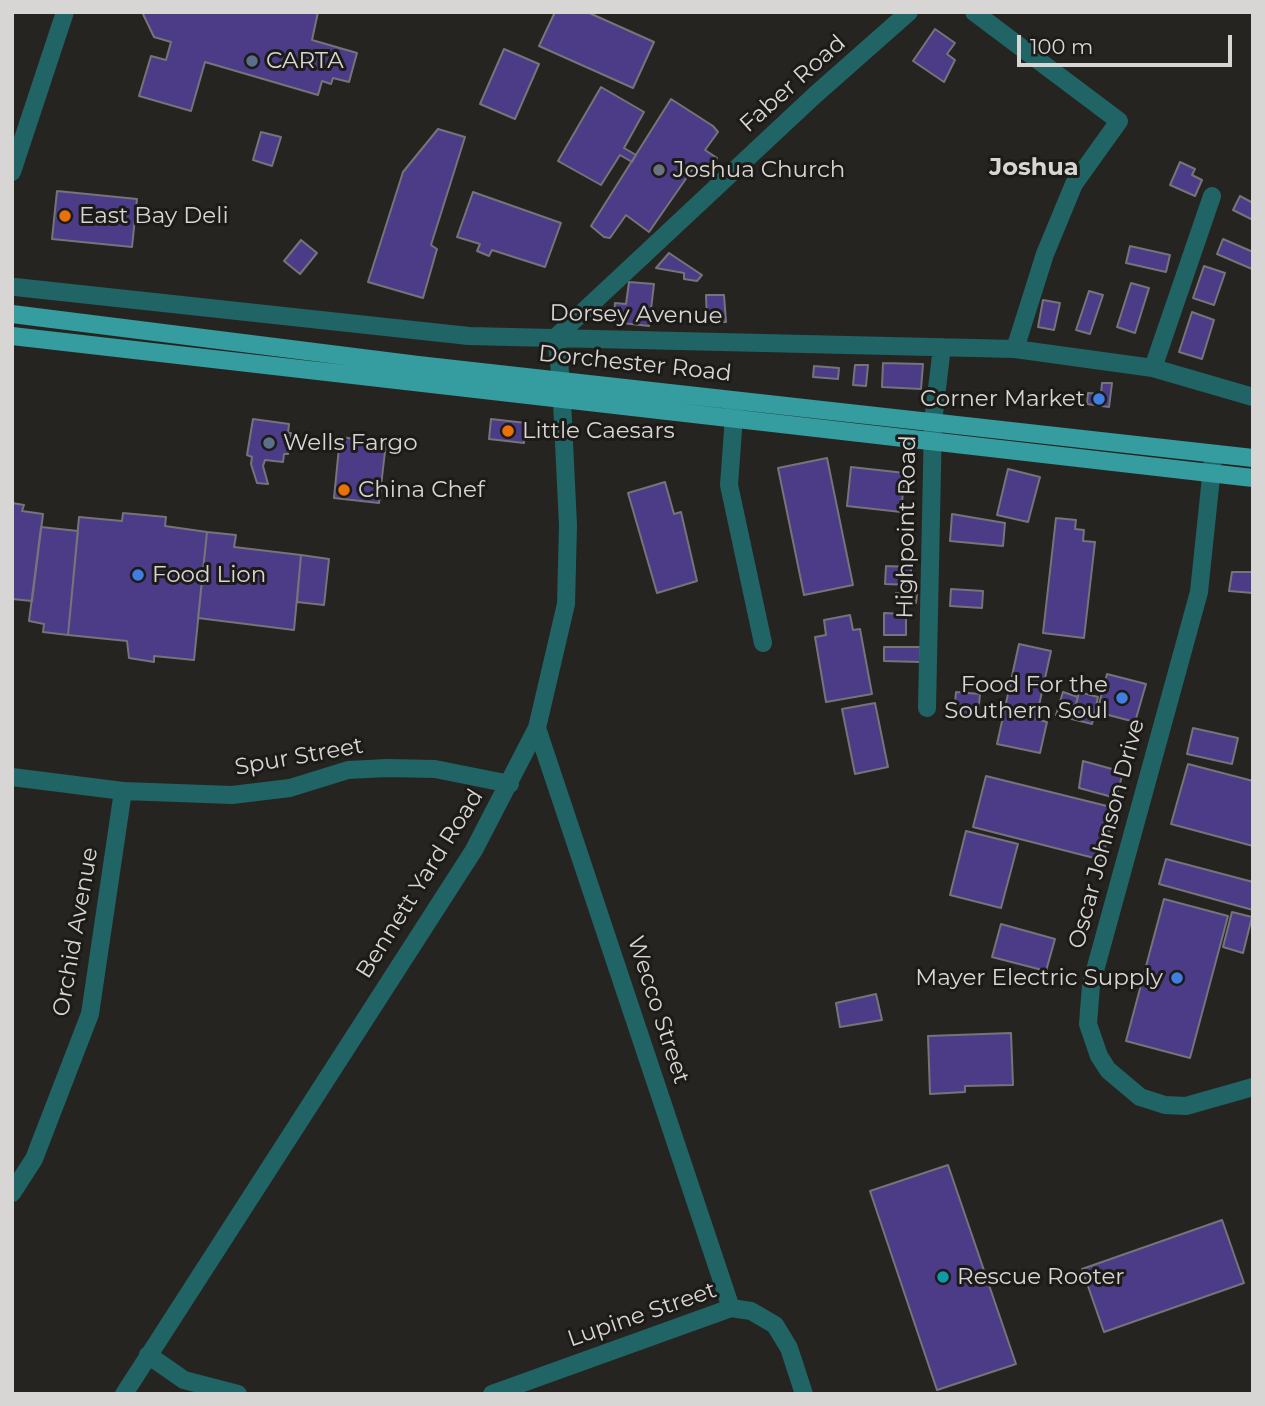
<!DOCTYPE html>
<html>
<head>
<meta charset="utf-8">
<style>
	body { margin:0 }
	#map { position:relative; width:1265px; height:1406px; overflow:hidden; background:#262421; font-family:Montserrat,sans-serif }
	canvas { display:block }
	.frame { position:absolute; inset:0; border:14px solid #d8d6d4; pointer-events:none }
	.scale { position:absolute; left:1017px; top:35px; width:215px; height:32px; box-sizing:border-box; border:4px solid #d8d6d4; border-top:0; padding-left:9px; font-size:21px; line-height:24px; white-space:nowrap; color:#d8d6d4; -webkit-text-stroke:5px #1d1b18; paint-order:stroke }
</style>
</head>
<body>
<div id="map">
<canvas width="1265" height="1406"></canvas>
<div class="frame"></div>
<div class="scale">100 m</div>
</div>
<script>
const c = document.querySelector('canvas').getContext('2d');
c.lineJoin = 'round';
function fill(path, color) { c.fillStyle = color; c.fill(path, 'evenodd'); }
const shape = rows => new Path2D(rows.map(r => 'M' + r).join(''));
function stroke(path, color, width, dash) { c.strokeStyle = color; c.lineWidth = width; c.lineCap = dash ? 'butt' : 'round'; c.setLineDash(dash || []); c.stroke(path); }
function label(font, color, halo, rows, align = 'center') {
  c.font = font + ' Montserrat,sans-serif'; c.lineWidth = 6; c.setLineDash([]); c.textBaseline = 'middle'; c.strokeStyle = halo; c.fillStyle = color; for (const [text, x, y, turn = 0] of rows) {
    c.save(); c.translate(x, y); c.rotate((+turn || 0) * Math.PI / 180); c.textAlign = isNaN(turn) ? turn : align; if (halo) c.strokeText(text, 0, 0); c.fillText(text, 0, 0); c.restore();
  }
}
const building = shape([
	[142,12,318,12,312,40,357,53,349,82,333,78,331,84,322,81,318,95,205,62,191,111,139,96,151,56,166,60,171,42,154,37,142,12],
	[555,12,587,12,654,42,633,88,539,46,555,12],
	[935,29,955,43,947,54,955,60,944,82,913,61,935,29],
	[504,49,539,64,515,119,480,104,504,49],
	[601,87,644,112,624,148,636,155,632,162,620,155,601,185,558,161,601,87],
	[671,99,713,126,718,132,705,150,717,158,707,174,694,167,649,232,626,215,610,238,604,237,591,226,671,99],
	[438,129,465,137,431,245,437,249,423,298,368,282,403,172,438,129],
	[261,132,281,137,272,166,253,160,261,132],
	[1180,162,1195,169,1192,175,1202,180,1195,196,1170,185,1180,162],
	[57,191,137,199,132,247,52,239,57,191],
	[473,192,561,223,545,267,492,250,489,256,477,251,480,244,457,237,473,192],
	[1240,196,1253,203,1253,220,1233,210,1240,196],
	[1223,239,1253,252,1252,269,1217,254,1223,239],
	[301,240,317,253,300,274,284,261,301,240],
	[1130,246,1170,255,1166,272,1126,263,1130,246],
	[669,253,702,275,697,281,684,279,684,273,656,268,669,253],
	[1204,266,1225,273,1214,305,1193,298,1204,266],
	[629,282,654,284,649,326,613,322,615,303,626,304,629,282],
	[1131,283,1149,288,1135,333,1117,327,1131,283],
	[1089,291,1103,295,1090,334,1076,330,1089,291],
	[706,295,724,295,726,322,707,322,706,295],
	[1043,300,1060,303,1054,330,1038,327,1043,300],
	[1192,312,1214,320,1202,359,1179,352,1192,312],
	[883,363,923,364,921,389,882,387,883,363],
	[855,365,868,365,866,386,853,385,855,365],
	[814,366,839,368,838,379,813,377,814,366],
	[1102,383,1112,383,1109,407,1087,404,1088,393,1101,394,1102,383],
	[253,419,289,424,288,433,291,433,288,454,284,454,283,462,265,460,263,466,268,484,257,483,251,464,252,457,247,455,253,419],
	[491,419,526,423,524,443,489,439,491,419],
	[340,437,386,443,379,503,334,498,340,437],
	[827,458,853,585,804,595,778,468,827,458],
	[851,467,905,473,901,512,847,506,851,467],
	[1008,469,1040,477,1028,522,997,515,1008,469],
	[665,482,674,514,681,512,697,581,657,593,628,493,665,482],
	[12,503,24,505,22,511,43,514,32,601,12,599,12,503],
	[123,513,166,517,165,526,207,532,194,660,154,656,154,662,129,658,127,641,68,635,79,517,122,521,123,513],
	[952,514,1005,523,1003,546,950,541,952,514],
	[1056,518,1076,520,1075,529,1084,530,1083,541,1095,542,1084,638,1043,633,1056,518],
	[41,527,78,531,68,635,43,632,44,624,29,621,41,527],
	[207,532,236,535,234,547,301,555,294,630,198,618,207,532],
	[301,555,329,559,324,605,297,602,301,555],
	[886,566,911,567,911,585,885,584,886,566],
	[1232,572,1253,572,1253,593,1229,591,1232,572],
	[951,589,983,591,982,608,950,606,951,589],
	[896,593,917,594,916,603,895,602,896,593],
	[884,613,906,614,906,635,884,635,884,613],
	[850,615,853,630,860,629,872,694,826,702,815,637,826,635,824,620,850,615],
	[1019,644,1051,651,1036,719,1047,722,1040,753,997,744,1019,644],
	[884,647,920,647,920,662,884,661,884,647],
	[1107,674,1146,684,1135,722,1097,712,1107,674],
	[956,692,980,694,978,715,954,714,956,692],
	[1063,692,1078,697,1072,719,1056,715,1063,692],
	[1079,692,1098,697,1092,724,1072,719,1079,692],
	[875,703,888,767,855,774,842,709,875,703],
	[1193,728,1238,738,1232,764,1187,754,1193,728],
	[1083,761,1123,772,1116,798,1079,788,1083,761],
	[1188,764,1253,781,1253,846,1171,824,1188,764],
	[986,776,1115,808,1102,860,973,827,986,776],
	[966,831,1018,844,1001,908,950,895,966,831],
	[1166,859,1253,882,1253,910,1159,884,1166,859],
	[1164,899,1228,916,1190,1058,1126,1041,1164,899],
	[1232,912,1252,917,1243,953,1223,947,1232,912],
	[1001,924,1055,939,1046,971,992,957,1001,924],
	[876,994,882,1020,840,1027,836,1003,876,994],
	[1011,1033,1013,1085,965,1086,965,1092,930,1094,928,1036,1011,1033],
	[948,1165,1016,1364,937,1390,870,1191,948,1165],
	[1222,1220,1244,1283,1104,1332,1082,1269,1222,1220]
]);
const minor = shape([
	[974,12,1119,121,1074,184,1045,254,1015,349],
	[12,172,65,12],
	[15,287,469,336,1015,349,1153,368,1253,397],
	[556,337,815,95,909,12],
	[1153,368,1212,196],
	[735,403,729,485,763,643],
	[1213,458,1199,592,1091,985,1088,1024,1099,1056,1108,1070,1140,1097,1165,1105,1186,1106,1253,1087],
	[927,708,933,422,942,347],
	[537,728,731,1308],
	[12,777,123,791,232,795,290,788,348,770,387,768,435,769,510,784],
	[12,1193,34,1159,90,1014,123,791],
	[148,1355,184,1380,238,1394],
	[124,1394,474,850,537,728,566,604,568,525,561,381,556,337],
	[492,1394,731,1308,751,1311,775,1325,789,1348,804,1394]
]);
const major = shape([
	[12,314,418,365,1253,458],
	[12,336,1253,478]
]);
const markers = [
	[252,61,7,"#5c6f8a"],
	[659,170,7,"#6b7280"],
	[65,216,7,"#e8710a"],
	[1099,399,7,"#3f7fe0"],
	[508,431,7,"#e8710a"],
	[269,443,7,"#5c6f8a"],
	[344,490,7,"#e8710a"],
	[138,575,7,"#3f7fe0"],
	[1122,698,7,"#3f7fe0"],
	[1177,978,7,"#3f7fe0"],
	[943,1277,7,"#0f9aa8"]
];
const poiNames = [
	["CARTA",266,61],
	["Joshua Church",673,170],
	["East Bay Deli",79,216],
	["Corner Market",1085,399,"right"],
	["Little Caesars",522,431],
	["Wells Fargo",283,443],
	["China Chef",358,490],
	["Food Lion",152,575],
	["Food For the",1108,685,"right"],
	["Southern Soul",1108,711,"right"],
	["Mayer Electric Supply",1163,978,"right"],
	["Rescue Rooter",957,1277]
];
const streetNames = [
	["Faber Road",793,84,-42],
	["Dorsey Avenue",636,315,1],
	["Dorchester Road",635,364,6],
	["Highpoint Road",907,527,-89],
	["Spur Street",299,757,-10],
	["Oscar Johnson Drive",1107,834,-75],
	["Bennett Yard Road",420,884,-58],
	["Orchid Avenue",76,932,-80],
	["Wecco Street",658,1010,72],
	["Lupine Street",642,1315,-19]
];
const neighbourhoodNames = [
	["Joshua",1034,168]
];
fill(building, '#4c3b87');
stroke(building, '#757479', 2);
stroke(minor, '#216465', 18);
stroke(major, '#359d9f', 18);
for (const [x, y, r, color] of markers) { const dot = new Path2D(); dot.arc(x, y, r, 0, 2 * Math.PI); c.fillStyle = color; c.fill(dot); stroke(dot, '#1d1b18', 2.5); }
label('23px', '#d8d6d4', '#1d1b18', poiNames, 'left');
label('23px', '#d8d6d4', '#1d1b18', streetNames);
label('bold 24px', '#d9d6d2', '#1d1b18', neighbourhoodNames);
</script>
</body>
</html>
